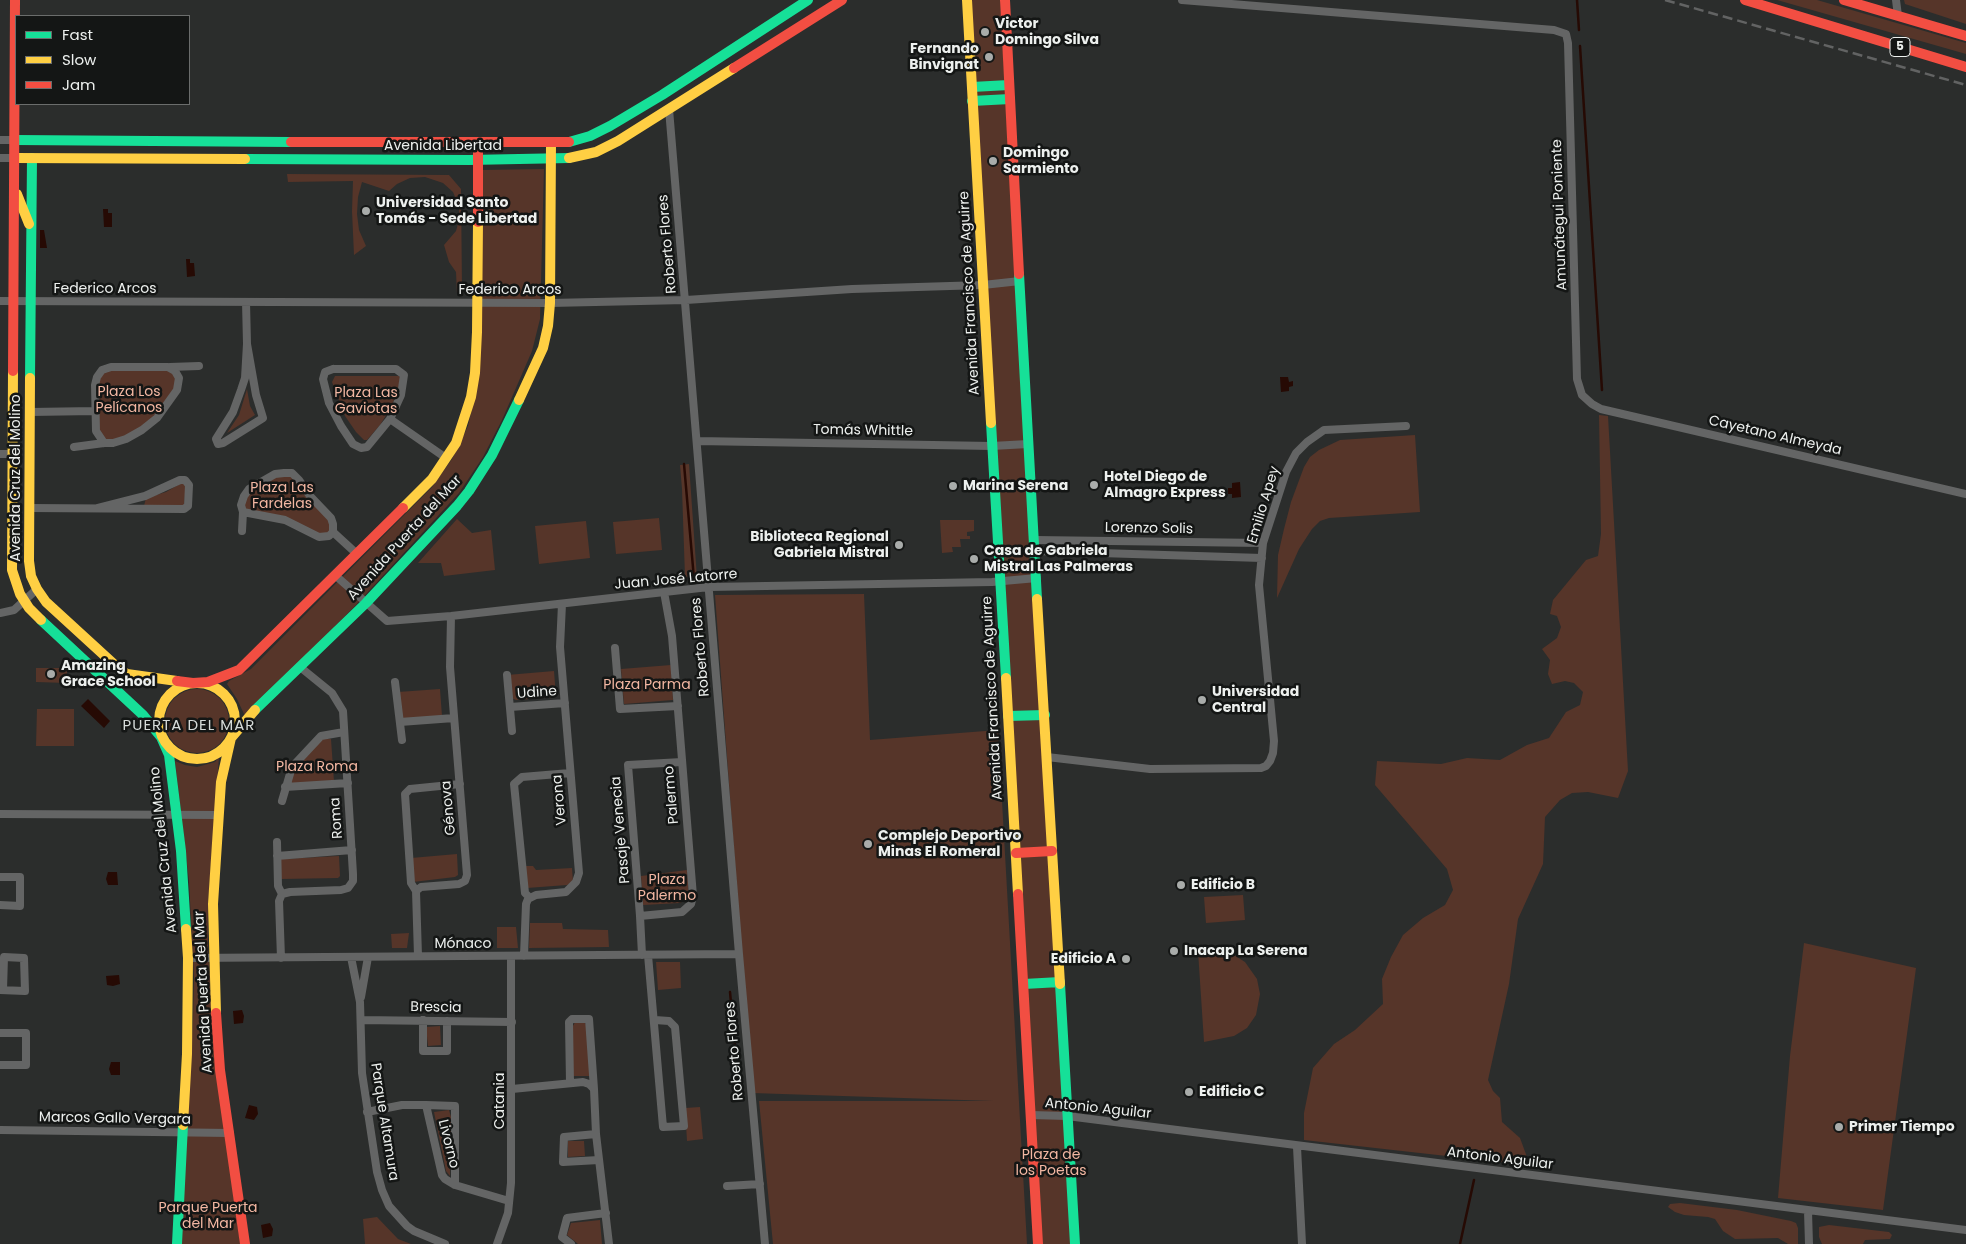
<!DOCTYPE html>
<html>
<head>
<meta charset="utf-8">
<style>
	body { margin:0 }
	#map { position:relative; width:1966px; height:1244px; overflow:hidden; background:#2b2d2c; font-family:Poppins,sans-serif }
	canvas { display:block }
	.legend { position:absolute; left:15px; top:15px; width:175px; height:90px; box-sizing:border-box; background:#141615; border:1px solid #6b6d6c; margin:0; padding:6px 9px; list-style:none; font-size:15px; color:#edf0ee }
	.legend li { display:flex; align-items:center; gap:10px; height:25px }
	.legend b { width:25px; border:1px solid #6b6d6c }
</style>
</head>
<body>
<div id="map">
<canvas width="1966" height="1244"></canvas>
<ul class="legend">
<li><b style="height:6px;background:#16e098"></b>Fast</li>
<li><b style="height:6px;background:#ffcf43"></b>Slow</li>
<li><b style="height:6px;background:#f24e42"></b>Jam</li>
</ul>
</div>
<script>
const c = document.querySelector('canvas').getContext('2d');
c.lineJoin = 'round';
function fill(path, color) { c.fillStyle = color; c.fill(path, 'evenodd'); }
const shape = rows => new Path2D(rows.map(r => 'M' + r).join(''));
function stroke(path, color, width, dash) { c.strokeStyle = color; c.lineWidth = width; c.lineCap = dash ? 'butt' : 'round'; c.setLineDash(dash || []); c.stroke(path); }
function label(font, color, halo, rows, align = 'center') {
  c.font = font + ' Poppins,sans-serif'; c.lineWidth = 5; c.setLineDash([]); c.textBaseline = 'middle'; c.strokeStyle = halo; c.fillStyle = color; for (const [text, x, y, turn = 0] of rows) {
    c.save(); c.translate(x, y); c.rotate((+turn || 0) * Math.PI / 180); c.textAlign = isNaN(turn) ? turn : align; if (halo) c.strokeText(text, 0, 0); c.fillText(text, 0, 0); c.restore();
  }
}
const green = shape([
	[971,0,1000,0,1071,1244,1041,1244],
	[1777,0,1817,0,1966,43,1966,54],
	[1904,0,1966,0,1966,24,1905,4],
	[544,169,540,319,532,351,502,420,483,457,459,493,356,605,247,715,244,714,237,699,227,684,229,681,251,669,432,487,452,459,468,426,478,381,481,170],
	[287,174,449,175,461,189,462,289,457,293,456,272,449,262,444,245,456,231,459,220,459,206,453,192,443,183,425,177,410,178,397,184,389,191,362,182,358,197,357,214,359,230,366,246,354,255,352,211,353,181,288,182],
	[112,369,167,369,173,373,176,379,175,389,155,416,142,428,125,437,105,441,98,431,97,385,103,372],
	[335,376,399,376,401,379,392,406,380,425,367,440,364,440,356,432,345,416,332,382],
	[247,389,250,406,255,415,227,433,239,415],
	[1599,415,1608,416,1628,771,1618,798,1588,792,1572,793,1560,800,1545,817,1543,864,1518,919,1509,984,1488,1080,1493,1091,1500,1098,1502,1122,1520,1138,1527,1157,1509,1163,1304,1140,1304,1113,1313,1068,1334,1044,1355,1030,1383,1004,1382,979,1391,957,1403,935,1423,918,1445,905,1453,890,1447,869,1375,785,1377,761,1441,764,1467,758,1500,760,1527,745,1549,738,1566,712,1580,705,1583,692,1574,683,1565,681,1552,684,1548,674,1550,660,1542,649,1557,638,1561,627,1557,616,1550,614,1553,600,1586,560,1598,556,1601,534],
	[1415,435,1420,512,1329,518,1320,521,1312,529,1299,549,1277,598,1278,555,1284,529,1291,502,1304,467,1310,457,1319,450,1340,440],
	[689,464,697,578,685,577,682,489,680,465],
	[291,475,329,519,330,531,328,534,319,535,245,511,244,505,246,497,251,491,276,476],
	[183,482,186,484,184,507,144,506,146,498,166,492],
	[659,518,662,550,616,554,613,522],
	[457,519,472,533,491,530,495,570,444,576,441,563,418,563],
	[940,520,974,520,974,531,967,532,967,536,970,536,970,539,960,539,961,547,952,547,953,552,942,553],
	[586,521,590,558,539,564,535,526],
	[864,594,870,740,998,730,1027,1244,773,1244,759,1101,993,1101,752,1093,715,595],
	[671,665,673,700,624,704,621,669],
	[36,668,67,668,67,683,36,682],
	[554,671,556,697,516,700,509,697,507,675],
	'165 721a32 32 0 1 1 64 0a32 32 0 1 1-64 0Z',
	[440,689,442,716,401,720,398,692],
	[37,709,74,709,74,746,36,746],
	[322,738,331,739,334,782,288,785,294,768],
	[219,757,208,904,208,949,213,1039,240,1244,179,1244,193,1021,194,978,189,881,175,761,185,765,197,767,215,762],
	[457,854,458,875,455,877,413,882,411,858],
	[339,856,340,876,338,878,281,879,281,859],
	[525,866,533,866,536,870,572,868,573,882,567,885,527,888],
	[687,870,689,896,684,901,680,903,643,905,641,876],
	[1243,895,1245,920,1206,923,1204,897],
	[530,923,562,923,563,929,608,930,609,947,529,948],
	[497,927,516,927,518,948,497,948],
	[409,933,407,948,392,948,391,934],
	[1804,943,1916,968,1883,1210,1778,1198,1790,1056],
	[1198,951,1221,951,1234,955,1245,962,1257,979,1260,994,1256,1015,1247,1028,1234,1036,1204,1042],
	[656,962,680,962,681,988,658,990],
	[575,1022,584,1022,588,1027,590,1076,573,1076,572,1028],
	[440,1026,441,1045,428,1046,426,1027],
	[700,1107,703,1139,687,1141,685,1108],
	[449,1110,451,1117,450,1176,446,1171,434,1112],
	[568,1141,584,1141,585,1156,568,1157],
	[1680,1203,1737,1210,1791,1221,1796,1223,1798,1228,1798,1244,1788,1244,1778,1238,1735,1239,1723,1231,1715,1219,1708,1217,1684,1215,1675,1212,1668,1207,1670,1204],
	[377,1217,398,1239,411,1244,365,1244,363,1219],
	[600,1220,602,1244,578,1244,567,1235,571,1223],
	[1829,1225,1889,1232,1892,1235,1890,1239,1865,1240,1863,1244,1822,1244,1819,1237,1819,1227]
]);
const water = shape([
	[103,209,108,209,108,213,112,213,112,227,104,227],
	[44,230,47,248,40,248,40,230],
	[186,259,190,259,190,263,194,263,195,276,187,277],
	[1280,377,1288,377,1289,382,1293,381,1293,386,1289,387,1289,391,1281,392],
	[1240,482,1241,497,1232,498,1232,494,1228,494,1228,488,1232,488,1232,483],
	[88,699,110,721,104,728,81,706],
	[108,872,117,872,118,885,108,885,106,879],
	[119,975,120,984,113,986,107,985,106,976],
	[242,1010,244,1016,243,1023,234,1024,233,1011],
	[111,1062,120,1062,120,1075,111,1075,109,1069],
	[249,1105,257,1107,258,1114,254,1120,245,1118],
	[270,1223,273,1229,272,1236,263,1238,261,1225]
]);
const stream = shape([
	[1577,0,1579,30],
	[1580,46,1602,390],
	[684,464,694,579],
	[730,992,738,1078],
	[1460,1244,1474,1180]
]);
const street = shape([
	[1182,0,1554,30,1566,34,1568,43,1577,379,1582,395,1592,404,1601,409,1966,494],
	[1896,0,1898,16],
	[669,109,739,954,765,1244],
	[0,140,15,140],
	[0,158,15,158],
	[0,301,550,303,686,300,852,289,983,285,1020,281],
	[246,302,247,344,256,395,263,418,223,443,218,444,216,439,233,412,241,390,245,378,247,344],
	[170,367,199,366],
	[333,369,396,369,404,375,401,395,390,419,367,447,361,448,353,444,341,426,329,403,323,379,325,372,333,369],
	[30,412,95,411],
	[390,419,446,458],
	[697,441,992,446,1028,444],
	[74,447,104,443,113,443,126,439,142,430,157,418,177,390,179,378,175,371,168,367,111,367,102,370,97,377,95,385,96,431,104,443],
	[0,454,12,454],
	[284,473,292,473,299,480,310,496,331,518,333,524,333,532,329,536,319,537,285,520,243,512,241,505,244,496,249,489,275,474,284,473],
	[29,508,184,509,188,506,189,485,185,480,180,480,145,496,98,508],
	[242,531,243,512],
	[333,532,357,554],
	[1035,540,1263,543],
	[1035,551,1262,558],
	[336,576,387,621,451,616,709,587,992,582,1037,578],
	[0,613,14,610,37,589],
	[615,648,620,709,678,706],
	[507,675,512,731],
	[395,682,402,740],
	[510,707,565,703],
	[400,722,454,718],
	[1047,757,1150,769,1261,768,1266,766,1270,761,1273,753,1274,741,1259,585,1263,543,1286,472,1296,453,1307,442,1324,430,1406,426],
	[285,787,348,783],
	[282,801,292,767,321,736,344,732],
	[0,814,218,815],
	[277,842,278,886,282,894],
	[277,856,352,850],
	[0,877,20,877,20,906,0,905],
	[416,891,411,883,405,794,410,789,460,784],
	[530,898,525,893,514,784,522,777,570,773],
	[640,916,628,765,682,762],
	[642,955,640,916,682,912,691,904,693,896,672,636,664,592],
	[648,955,663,1127,684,1126,675,1027,669,1021,655,1020],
	[418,956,416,891,421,887,459,884,465,881,467,875,450,667,451,616],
	[524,956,526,904,528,899,536,895,566,892,576,882,579,873,560,647,562,604],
	[351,957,360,1002,362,1073,377,1172,382,1190,389,1206,407,1226,414,1231,445,1244],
	[188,958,739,954],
	[281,958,279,901,282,894,290,892,341,890,348,888,353,881,353,874,343,711,332,693,300,667],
	[0,990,25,991,24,958,4,957,3,990],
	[361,997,368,957],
	[361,1020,512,1022],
	[423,1020,423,1051,447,1051,447,1021],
	[0,1033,26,1033,26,1065,0,1065],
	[570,1083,569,1022,572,1019,589,1019,594,1089],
	[512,1089,583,1082,589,1084,594,1089,596,1134,609,1244],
	[426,1105,455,1106,455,1185],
	[367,1112,402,1105,426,1105,442,1175,445,1179,455,1185,509,1201],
	[1031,1115,1067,1116,1966,1230],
	[0,1130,230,1133],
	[596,1134,564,1137,563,1162,599,1160],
	[1297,1147,1302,1244],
	[727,1186,760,1184],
	[1808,1211,1809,1244],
	[497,1244,508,1213,511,1183,511,956],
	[571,1244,562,1237,567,1218,606,1213]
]);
const fast = shape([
	[972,87,1009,85],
	[972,101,1010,99],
	[15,140,291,142],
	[569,142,590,136,610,126,662,95,808,0],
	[245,159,469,160,569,158],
	[1019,274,1037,599],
	[30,378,32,158],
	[991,423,1006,678],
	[41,620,143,715,161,737,169,755,181,851,186,929],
	[255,710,366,603,457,506,469,491,492,455,519,400],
	[1008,716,1045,715],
	[1024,984,1060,982],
	[1060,984,1075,1244],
	[177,1244,183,1125]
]);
const slow = shape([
	[967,0,991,423],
	[15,158,245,159],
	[569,158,596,152,618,141,734,68],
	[17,194,29,224],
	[13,371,12,570,20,594,29,608,41,620],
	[30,378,29,561,31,576,37,589,46,602,117,667,127,674,177,681],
	[519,400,543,348,548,326,550,303,551,143],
	[403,508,432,479,456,443,471,397,475,373,477,332,478,222],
	[1037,599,1060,984],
	[1006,678,1018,894],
	'159 721a38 38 0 1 1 76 0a38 38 0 1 1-76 0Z',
	[216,1013,213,904,221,782,231,738,255,710],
	[183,1125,187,1054,188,958,186,929]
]);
const jam = shape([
	[1005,0,1019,274],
	[1745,0,1966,67],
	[1844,0,1966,36],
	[734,68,842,0],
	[291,142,569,142],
	[478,222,478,143],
	[13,371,15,0],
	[177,681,193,683,208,682,239,670,403,508],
	[1016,853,1052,851],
	[1018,894,1038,1244],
	[216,1013,220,1070,245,1244]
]);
const rail = shape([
	[1665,0,1966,85]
]);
const markers = [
	[985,32,5,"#a9acaa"],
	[989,57,5,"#a9acaa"],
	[993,161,5,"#a9acaa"],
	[366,211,5,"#a9acaa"],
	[1094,485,5,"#a9acaa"],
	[953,486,5,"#a9acaa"],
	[899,545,5,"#a9acaa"],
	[974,559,5,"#a9acaa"],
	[51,674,5,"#a9acaa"],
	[1202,700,5,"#a9acaa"],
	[868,844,5,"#a9acaa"],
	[1181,885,5,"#a9acaa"],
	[1174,951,5,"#a9acaa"],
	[1126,959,5,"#a9acaa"],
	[1189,1092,5,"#a9acaa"],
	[1839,1127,5,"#a9acaa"]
];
const shields = [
	[1900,47,20]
];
const shieldNames = [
	["5",1900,47]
];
const poiNames = [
	["Victor",995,24],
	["Domingo Silva",995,40],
	["Fernando",979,49,"right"],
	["Binvignat",979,65,"right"],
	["Domingo",1003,153],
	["Sarmiento",1003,169],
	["Universidad Santo",376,203],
	["Tomás - Sede Libertad",376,219],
	["Hotel Diego de",1104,477],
	["Almagro Express",1104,493],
	["Marina Serena",963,486],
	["Biblioteca Regional",889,537,"right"],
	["Gabriela Mistral",889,553,"right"],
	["Casa de Gabriela",984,551],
	["Mistral Las Palmeras",984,567],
	["Amazing",61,666],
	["Grace School",61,682],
	["Universidad",1212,692],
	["Central",1212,708],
	["Complejo Deportivo",878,836],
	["Minas El Romeral",878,852],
	["Edificio B",1191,885],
	["Inacap La Serena",1184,951],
	["Edificio A",1116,959,"right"],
	["Edificio C",1199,1092],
	["Primer Tiempo",1849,1127]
];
const streetNames = [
	["Avenida Libertad",443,146],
	["Amunátegui Poniente",1560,215,-92],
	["Roberto Flores",668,244,-95],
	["Federico Arcos",105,289],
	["Federico Arcos",510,290],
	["Avenida Francisco de Aguirre",970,293,-93],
	["Tomás Whittle",863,431,1],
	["Cayetano Almeyda",1775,436,13],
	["Avenida Cruz del Molino",16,478,-90],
	["Emilio Apey",1264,505,-73],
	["Lorenzo Solis",1149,529,1],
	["Avenida Puerta del Mar",405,538,-48],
	["Juan José Latorre",676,580,-5],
	["Roberto Flores",701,647,-95],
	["Udine",537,693,-4],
	["Avenida Francisco de Aguirre",993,698,-93],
	["Palermo",672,795,-95],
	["Verona",560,800,-95],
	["Génova",449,808,-95],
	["Roma",337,818,-94],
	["Pasaje Venecia",621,830,-95],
	["Avenida Cruz del Molino",164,850,-96],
	["Mónaco",463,944],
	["Avenida Puerta del Mar",204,992,-93],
	["Brescia",436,1008,1],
	["Roberto Flores",735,1051,-95],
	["Catania",500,1101,-90],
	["Antonio Aguilar",1098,1109,6],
	["Marcos Gallo Vergara",115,1119,1],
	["Parque Altamura",384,1122,81],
	["Livorno",448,1144,76],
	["Antonio Aguilar",1500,1159,7]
];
const parkNames = [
	["Plaza Los",129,392],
	["Pelícanos",129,408],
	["Plaza Las",366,393],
	["Gaviotas",366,409],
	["Plaza Las",282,488],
	["Fardelas",282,504],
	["Plaza Parma",647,685],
	["Plaza Roma",317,767],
	["Plaza",667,880],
	["Palermo",667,896],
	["Plaza de",1051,1155],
	["los Poetas",1051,1171],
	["Parque Puerta",208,1208],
	["del Mar",208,1224]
];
const neighbourhoodNames = [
	["PUERTA DEL MAR",189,726]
];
fill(green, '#563529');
fill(water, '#260a04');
stroke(stream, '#260a04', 2.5);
stroke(street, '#646565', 8);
stroke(fast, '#16e098', 10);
stroke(slow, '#ffcf43', 10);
stroke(jam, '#f24e42', 10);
stroke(rail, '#626363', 2.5, [10, 5]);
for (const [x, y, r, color] of markers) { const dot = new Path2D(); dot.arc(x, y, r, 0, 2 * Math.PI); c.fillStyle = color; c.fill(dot); stroke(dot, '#141615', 2); }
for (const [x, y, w] of shields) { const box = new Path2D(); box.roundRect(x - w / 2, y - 9.5, w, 19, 4); c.fillStyle = '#141615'; c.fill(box); stroke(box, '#edf0ee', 1); }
label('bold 12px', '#edf0ee', null, shieldNames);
label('bold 14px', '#edf0ee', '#141615', poiNames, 'left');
label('14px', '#edf0ee', '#141615', streetNames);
label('14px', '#f3b7a2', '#141615', parkNames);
c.letterSpacing = '1px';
label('15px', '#d6dbd9', '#141615', neighbourhoodNames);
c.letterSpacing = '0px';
</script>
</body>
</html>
